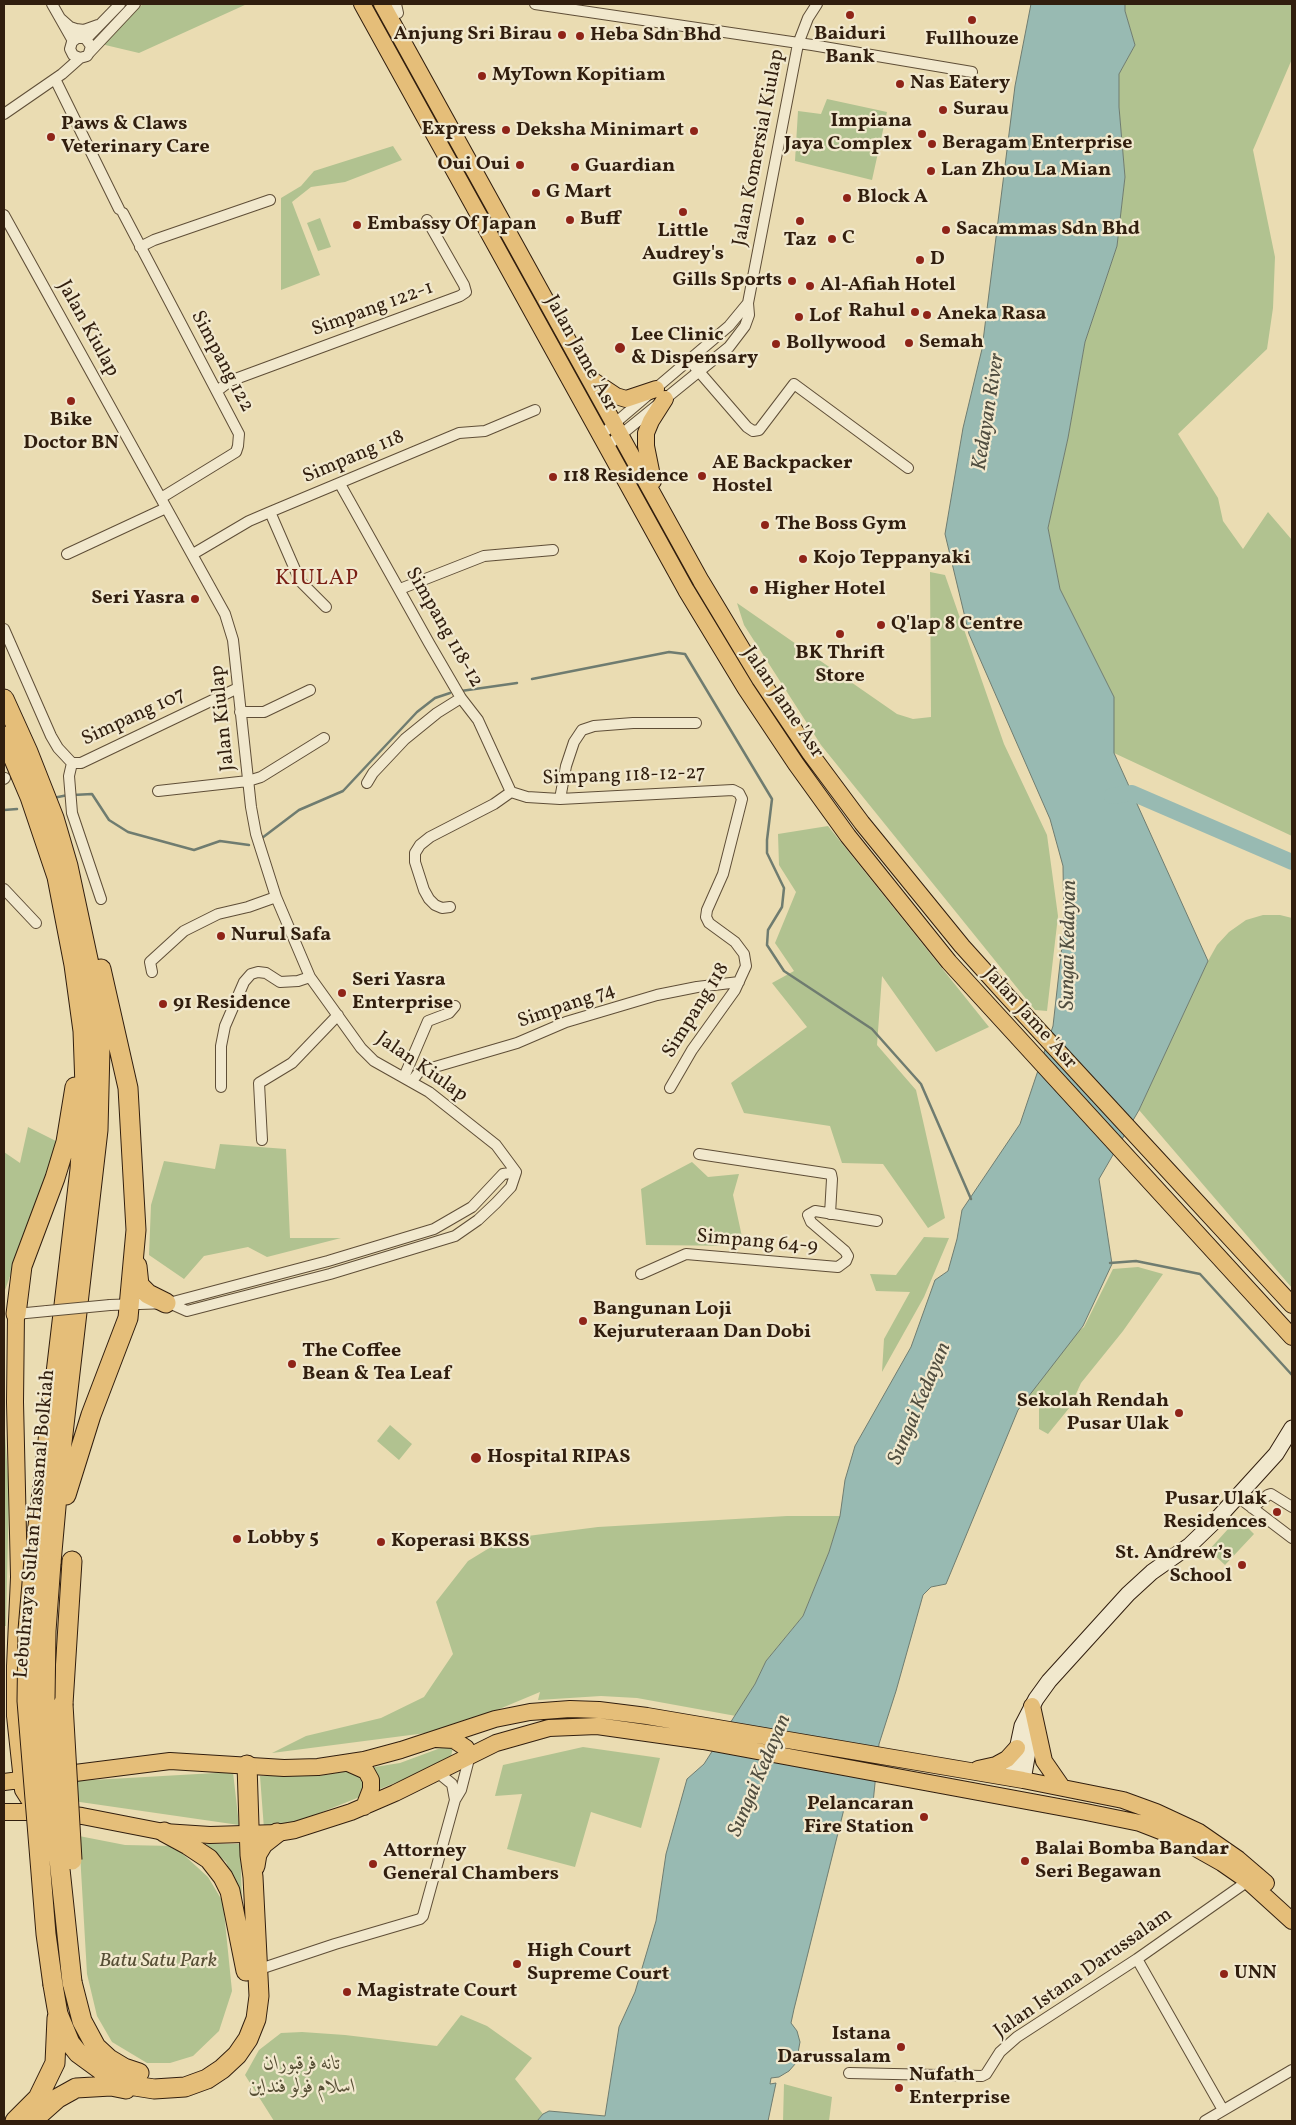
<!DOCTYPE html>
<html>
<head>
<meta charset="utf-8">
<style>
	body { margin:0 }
	#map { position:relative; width:1296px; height:2125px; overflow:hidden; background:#eadcb2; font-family:Vollkorn,serif }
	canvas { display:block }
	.frame { position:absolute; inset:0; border:5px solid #311e0e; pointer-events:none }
</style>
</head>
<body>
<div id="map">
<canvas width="1296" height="2125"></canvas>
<div class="frame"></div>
</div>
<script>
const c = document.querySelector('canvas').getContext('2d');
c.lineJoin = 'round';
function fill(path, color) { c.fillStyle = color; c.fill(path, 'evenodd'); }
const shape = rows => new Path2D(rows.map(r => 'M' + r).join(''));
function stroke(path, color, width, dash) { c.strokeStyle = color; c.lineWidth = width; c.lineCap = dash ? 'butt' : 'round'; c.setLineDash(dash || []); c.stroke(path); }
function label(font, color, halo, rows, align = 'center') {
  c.font = font + ' Vollkorn,Amiri,serif'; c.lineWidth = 4.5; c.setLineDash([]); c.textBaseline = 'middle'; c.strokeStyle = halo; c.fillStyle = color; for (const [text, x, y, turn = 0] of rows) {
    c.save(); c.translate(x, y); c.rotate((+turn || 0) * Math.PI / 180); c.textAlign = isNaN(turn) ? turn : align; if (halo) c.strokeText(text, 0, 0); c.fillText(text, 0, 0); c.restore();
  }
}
const green = shape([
	[143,4,247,4,139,53,101,44],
	[1125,4,1292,4,1292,59,1253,150,1275,257,1273,308,1267,349,1178,434,1218,498,1223,521,1243,549,1268,512,1292,540,1292,836,1114,753,1114,697,1060,589,1048,528,1068,438,1085,342,1117,246,1125,177,1119,107,1119,74,1135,45,1125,11],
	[827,99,887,112,872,180,795,161,798,111,821,114],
	[393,146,402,160,345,182,311,187,292,202,320,275,281,290,281,198,301,186,314,171],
	[320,218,331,247,318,251,307,223],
	[930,572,945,575,1004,744,1047,835,1058,916,1047,1011,1035,1010,821,745,744,625,737,603,897,714,913,719,931,717],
	[828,826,989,1027,936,1052,882,976,877,1045,916,1090,945,1218,928,1228,883,1164,842,1163,830,1126,744,1113,731,1083,807,1027,772,983,794,971,775,943,796,892,779,865,778,834],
	[1263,915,1280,915,1292,918,1292,1288,1139,1110,1208,961,1217,945,1229,932,1246,920],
	[28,1127,58,1142,4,1293,4,1152,20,1163],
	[220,1144,286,1149,290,1238,341,1238,267,1257,248,1247,204,1256,184,1279,149,1255,151,1205,164,1161,215,1169],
	[692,1162,708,1177,739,1174,733,1195,744,1246,646,1245,641,1189],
	[924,1237,949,1238,924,1297,882,1372,884,1339,910,1292,876,1291,870,1274,896,1275],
	[1138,1267,1163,1274,1123,1331,1081,1383,1070,1407,1048,1434,1039,1429,1039,1400,1023,1400,1056,1349,1084,1327,1113,1269],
	[4,1419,9,1491,6,1626,4,1626],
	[390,1425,412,1444,399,1460,377,1441],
	[787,1516,840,1516,829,1552,803,1616,766,1661,755,1684,736,1716,637,1698,601,1696,538,1700,540,1692,449,1730,272,1753,306,1736,381,1718,424,1697,453,1654,436,1602,468,1561,504,1539,598,1527],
	[1238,1518,1254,1534,1225,1565,1209,1550],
	[454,1743,450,1761,292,1824,264,1829,260,1776,318,1776,400,1763],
	[583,1747,660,1758,641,1828,591,1812,575,1867,507,1849,522,1794,495,1796,503,1765],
	[233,1772,239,1825,73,1801,75,1781],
	[79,1836,125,1845,174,1846,208,1877,223,1902,232,1991,219,2031,193,2056,170,2063,147,2063,112,2042,97,2016,87,1974],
	[206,1844,240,1844,242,1900,226,1862],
	[461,2015,487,2026,532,2058,515,2079,543,2114,537,2121,274,2121,245,2075,259,2050,281,2033,302,2032,345,2035,437,2046],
	[784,2084,832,2097,829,2121,783,2121]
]);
const water = shape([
	[1031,4,1125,4,1125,11,1135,45,1119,74,1119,107,1125,177,1117,246,1085,342,1068,438,1048,528,1060,589,1114,697,1114,753,1208,961,1139,1110,1099,1179,1112,1264,1083,1326,1018,1410,946,1584,931,1587,923,1595,896,1691,879,1744,873,1803,868,1809,847,1806,844,1809,794,2009,791,2023,797,2031,800,2042,796,2063,789,2071,779,2077,771,2078,770,2084,776,2083,768,2121,537,2121,543,2114,549,2111,605,2116,619,2027,635,1992,656,1921,666,1854,687,1779,704,1764,755,1684,766,1661,803,1616,829,1552,840,1516,845,1480,855,1446,911,1347,935,1280,948,1271,957,1239,962,1210,1020,1124,1053,1026,1064,928,1063,866,1050,819,969,634,945,534,963,428,982,349,1015,86,1031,4]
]);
const stream = shape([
	[532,679,669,652,685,654,772,799,767,840,767,853,784,888,782,907,768,930,767,945,784,971,872,1029,921,1084,971,1199],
	[461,691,517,683],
	[73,795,92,794,109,820,128,832,194,850,220,841,249,845],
	[53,798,68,795],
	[4,810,17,809],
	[262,838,299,810,343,791,417,712,435,698,450,693],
	[1110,1263,1136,1261,1200,1274,1292,1375]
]);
const river = shape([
	[1112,796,1132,793,1292,862]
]);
const street = shape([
	[52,4,73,41],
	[396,4,398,13],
	[535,4,812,45,972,72],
	[61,19,70,27,76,29,84,30,98,25],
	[86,39,120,4],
	[89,53,91,46,85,38,77,38,72,42,70,49,73,55,80,58,87,56,89,53,135,4],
	[55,79,119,209],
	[4,114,62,74,80,58],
	[123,213,239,434,238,446,236,452,161,498],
	[4,215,225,614,233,640,251,807,256,834,276,897,310,977,361,1048,374,1061,429,1092,496,1145,516,1172],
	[140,247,154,240,270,200],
	[689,360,747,427,753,431,759,430,794,384,908,468],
	[217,391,230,381,460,296,466,292,464,285,427,220],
	[601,435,729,326,748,303],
	[607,446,729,347,745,326,749,315,748,303,798,44,808,18,817,4],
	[340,484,429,643,461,698,478,720,511,792],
	[270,512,300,581,326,607],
	[67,554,166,508],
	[193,554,249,521,270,512,459,433,485,431,535,410],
	[400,589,484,556,553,550],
	[4,629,51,736,58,748,72,763,81,763,238,688],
	[240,712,264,712,310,690],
	[72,763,69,776,72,813,101,899],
	[4,779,5,778],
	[367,783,373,773,405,739,437,713,461,698],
	[158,791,248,781,261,777,324,738],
	[511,792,527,797,560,799,733,790,739,793,742,799,723,874,707,910,706,917,709,923,735,942,744,954,746,966,735,990,692,1050,670,1088],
	[560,799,566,766,574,742,582,730,594,726,633,723,696,723],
	[4,889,36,923],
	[450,907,442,908,435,905,429,899,424,890,415,862,415,853,420,845,430,837,494,804,511,792],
	[152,972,150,962,184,931,218,914,248,907,276,897],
	[404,1077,428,1021,449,1013,455,1006],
	[412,1081,419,1072,428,1069,517,1043,566,1022,657,995,697,987,739,982],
	[221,1087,221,1046,225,1026,244,982,251,974,258,972,266,973,280,982,298,981,310,977],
	[262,1140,259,1083,292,1063,338,1015],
	[699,1154,831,1174,832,1179,830,1214],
	[641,1274,686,1254,838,1267,846,1261,848,1256,845,1251,811,1222,808,1215,815,1211,877,1221],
	[169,1303,187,1311,330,1274,455,1236,478,1220,496,1203,511,1187,516,1172],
	[110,1305,169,1303,328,1261,434,1229,472,1207,503,1174,516,1172],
	[16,1314,47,1311],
	[1238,1497,1292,1538],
	[1252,1508,1268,1495,1271,1494,1292,1507],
	[436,1771,452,1784,455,1800],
	[1137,1959,1223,2110],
	[257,1970,335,1944,420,1919,423,1916,455,1800,461,1790,470,1755],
	[849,2073,982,2076,986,2074,1000,2052,1017,2037,1137,1959,1248,1881],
	[1205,2121,1292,2070]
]);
const secondary = shape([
	[1011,1778,1022,1726,1036,1699,1049,1681,1128,1594,1152,1572,1189,1546,1216,1520,1276,1454,1292,1428],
	[1023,1780,1032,1729,1032,1717]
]);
const primary = shape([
	[362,4,686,590,746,689,796,764,848,836,949,962,1292,1337],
	[382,4,701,581,760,679,810,753,862,823,962,946,1008,997,1292,1305],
	[592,380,616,396,626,399,656,389],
	[653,481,646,446,646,433,651,421,665,399],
	[16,1314,15,1402,19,1577,15,1666,15,1716,23,1790,30,1801,43,1807],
	[1032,1706,1044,1761,1062,1787],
	[436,1739,454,1740,466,1748,470,1755],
	[348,1763,366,1771,371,1780,371,1789,364,1807],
	[978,1769,996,1765,1007,1759,1017,1748],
	[4,1782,170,1761,284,1768,318,1767,364,1760,401,1750,495,1719,530,1712,570,1709,599,1710,647,1716,1023,1780,1123,1800,1156,1812,1199,1832,1238,1859,1266,1883],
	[4,1812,49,1812,82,1816,164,1832,210,1835,277,1833,295,1830,351,1812,395,1793,496,1743,549,1728,597,1726,703,1741,1086,1812,1140,1823,1176,1837,1222,1863,1248,1881,1292,1921]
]);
const highway = shape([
	[4,699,28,752,54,818,68,866,89,964,96,1007,100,1048,98,1130,61,1451,51,1563],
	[4,736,30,797,57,877,74,965,83,1031,85,1087,80,1169,34,1560],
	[137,1266,139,1285,148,1294,166,1303],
	[16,1314,22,1266,55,1178,66,1142,75,1087],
	[66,1495,91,1415,128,1318,136,1230,128,1088,101,969],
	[63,1704,72,1561],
	[164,1832,188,1845,209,1859,223,1877,230,1891,246,1971],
	[255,1866,257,1854,263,1844,277,1833],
	[72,1982,82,2021,96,2047,109,2059,124,2068,139,2073],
	[53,1985,58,2014,70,2043,78,2053,104,2072,135,2086,154,2089,185,2087,207,2079,222,2069,237,2055,248,2039,256,2019,259,1996,253,1877,250,1855,247,1765],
	[15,2121,38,2098,55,2063,57,2018],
	[32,2121,58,2098,76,2088,111,2086,126,2089]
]);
const streetBridge = shape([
	[47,1311,110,1305]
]);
const highwayBridge = shape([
	[34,1560,28,1630,27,1701,46,1934,53,1985],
	[51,1563,46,1631,45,1700,51,1784,72,1982],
	[63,1704,72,1860]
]);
const markers = [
	[850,15,5,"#8f2418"],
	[972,20,5,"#8f2418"],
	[562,35,5,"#8f2418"],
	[580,36,5,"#8f2418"],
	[482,76,5,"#8f2418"],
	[900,84,5,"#8f2418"],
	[943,110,5,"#8f2418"],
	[506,130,5,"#8f2418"],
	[694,131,5,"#8f2418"],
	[922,134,5,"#8f2418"],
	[51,137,5,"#8f2418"],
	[932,144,5,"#8f2418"],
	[520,165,5,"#8f2418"],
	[575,167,5,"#8f2418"],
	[931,171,5,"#8f2418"],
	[536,193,5,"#8f2418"],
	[847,198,5,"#8f2418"],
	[683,212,5,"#8f2418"],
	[570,220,5,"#8f2418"],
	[800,221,5,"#8f2418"],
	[357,225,5,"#8f2418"],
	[946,230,5,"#8f2418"],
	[832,239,5,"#8f2418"],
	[920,260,5,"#8f2418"],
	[792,281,5,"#8f2418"],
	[810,286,5,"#8f2418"],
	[915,312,5,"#8f2418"],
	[927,315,5,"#8f2418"],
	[799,317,5,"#8f2418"],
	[909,343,5,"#8f2418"],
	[776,344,5,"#8f2418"],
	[620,348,6,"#8f2418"],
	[71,401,5,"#8f2418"],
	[702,476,5,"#8f2418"],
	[553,477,5,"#8f2418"],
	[765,525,5,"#8f2418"],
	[803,559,5,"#8f2418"],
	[754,590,5,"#8f2418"],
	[195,599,5,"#8f2418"],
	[881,625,5,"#8f2418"],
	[840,634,5,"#8f2418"],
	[221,936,5,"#8f2418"],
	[342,993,5,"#8f2418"],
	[163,1004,5,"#8f2418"],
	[583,1321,5,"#8f2418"],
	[292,1364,5,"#8f2418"],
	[1179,1413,5,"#8f2418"],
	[476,1458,6,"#8f2418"],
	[1277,1512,5,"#8f2418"],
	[237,1539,5,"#8f2418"],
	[381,1542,5,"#8f2418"],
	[1242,1565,5,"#8f2418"],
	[924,1817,5,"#8f2418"],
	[1025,1861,5,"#8f2418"],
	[373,1864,5,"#8f2418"],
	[517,1964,5,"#8f2418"],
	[1224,1974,5,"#8f2418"],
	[347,1992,5,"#8f2418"],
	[901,2047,5,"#8f2418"],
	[899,2088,5,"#8f2418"]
];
const poiNames = [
	["Anjung Sri Birau",552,35,"right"],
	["Baiduri",850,35,"center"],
	["Bank",850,58,"center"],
	["Heba Sdn Bhd",590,36],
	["Fullhouze",972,40,"center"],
	["MyTown Kopitiam",492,76],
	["Nas Eatery",910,84],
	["Surau",953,110],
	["Impiana",912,122,"right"],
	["Jaya Complex",912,145,"right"],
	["Paws & Claws",61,125],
	["Veterinary Care",61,148],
	["Express",496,130,"right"],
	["Deksha Minimart",684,131,"right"],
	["Beragam Enterprise",942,144],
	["Oui Oui",510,165,"right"],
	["Guardian",585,167],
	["Lan Zhou La Mian",941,171],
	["G Mart",546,193],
	["Block A",857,198],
	["Buff",580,220],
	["Embassy Of Japan",367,225],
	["Sacammas Sdn Bhd",956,230],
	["Little",683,232,"center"],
	["Audrey's",683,255,"center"],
	["C",842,239],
	["Taz",800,241,"center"],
	["D",930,260],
	["Gills Sports",782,281,"right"],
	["Al-Afiah Hotel",820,286],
	["Rahul",905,312,"right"],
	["Aneka Rasa",937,315],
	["Lof",809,317],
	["Lee Clinic",631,336],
	["& Dispensary",631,359],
	["Semah",919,343],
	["Bollywood",786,344],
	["Bike",71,421,"center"],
	["Doctor BN",71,444,"center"],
	["AE Backpacker",712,464],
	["Hostel",712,487],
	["118 Residence",563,477],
	["The Boss Gym",775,525],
	["Kojo Teppanyaki",813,559],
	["Higher Hotel",764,590],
	["Seri Yasra",185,599,"right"],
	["Q'lap 8 Centre",891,625],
	["BK Thrift",840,654,"center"],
	["Store",840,677,"center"],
	["Nurul Safa",231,936],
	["Seri Yasra",352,981],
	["Enterprise",352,1004],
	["91 Residence",173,1004],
	["Bangunan Loji",593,1310],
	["Kejuruteraan Dan Dobi",593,1333],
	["The Coffee",302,1352],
	["Bean & Tea Leaf",302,1375],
	["Sekolah Rendah",1169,1402,"right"],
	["Pusar Ulak",1169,1425,"right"],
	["Hospital RIPAS",487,1458],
	["Pusar Ulak",1267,1500,"right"],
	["Residences",1267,1523,"right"],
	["Lobby 5",247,1539],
	["Koperasi BKSS",391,1542],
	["St. Andrew’s",1232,1554,"right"],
	["School",1232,1577,"right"],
	["Pelancaran",914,1805,"right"],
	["Fire Station",914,1828,"right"],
	["Balai Bomba Bandar",1035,1850],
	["Seri Begawan",1035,1873],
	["Attorney",383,1852],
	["General Chambers",383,1875],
	["High Court",527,1952],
	["Supreme Court",527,1975],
	["UNN",1234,1974],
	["Magistrate Court",357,1992],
	["Istana",891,2035,"right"],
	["Darussalam",891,2058,"right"],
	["Nufath",909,2076],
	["Enterprise",909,2099]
];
const streetNames = [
	["Jalan Komersial Kiulap",760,148,-79],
	["Simpang 122-1",373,310,-20],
	["Jalan Kiulap",87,329,61],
	["Jalan Jame 'Asr",580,354,61],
	["Simpang 122",221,362,62],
	["Simpang 118",354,458,-23],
	["Simpang 118-12",443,628,60],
	["Jalan Jame 'Asr",782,703,56],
	["Simpang 107",134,718,-25],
	["Jalan Kiulap",224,718,-96],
	["Simpang 118-12-27",624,777,-2],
	["Simpang 74",567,1007,-19],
	["Simpang 118",697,1011,-58],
	["Jalan Jame 'Asr",1029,1019,48],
	["Jalan Kiulap",421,1068,35],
	["Simpang 64-9",757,1243,5],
	["Lebuhraya Sultan Hassanal Bolkiah",36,1524,-85],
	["Jalan Istana Darussalam",1084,1974,-35]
];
const parkNames = [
	["Batu Satu Park",158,1962],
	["تانه فرقبوران",302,2065],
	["اسلام فولو فنداين",302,2088]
];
const waterNames = [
	["Kedayan River",990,412,-81],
	["Sungai Kedayan",1070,945,-89],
	["Sungai Kedayan",921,1404,-67],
	["Sungai Kedayan",761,1776,-67]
];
const quarterNames = [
	["KIULAP",317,580]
];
fill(green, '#b1c290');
fill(water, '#98bab2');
stroke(water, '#6f7c70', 1);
stroke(stream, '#6f7c70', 2.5);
stroke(river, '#98bab2', 16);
stroke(street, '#5f4e37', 12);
stroke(secondary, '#311e0e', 17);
stroke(primary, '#311e0e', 18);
stroke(highway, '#311e0e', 21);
stroke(street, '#f1e8cd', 10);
stroke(secondary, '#f1e8cd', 15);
stroke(primary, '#e5be79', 16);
stroke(highway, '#e5be79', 19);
stroke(streetBridge, '#5f4e37', 12, []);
stroke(highwayBridge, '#311e0e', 21, []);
stroke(streetBridge, '#f1e8cd', 10);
stroke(highwayBridge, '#e5be79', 19);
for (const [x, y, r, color] of markers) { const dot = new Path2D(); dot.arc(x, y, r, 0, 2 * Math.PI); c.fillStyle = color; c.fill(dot); stroke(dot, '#f1e8cd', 2); }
label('bold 20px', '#311e0e', '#f1e8cd', poiNames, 'left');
label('20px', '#311e0e', '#f1e8cd', streetNames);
label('italic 20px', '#574f35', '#f1e8cd', parkNames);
label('italic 21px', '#504d3f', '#f1e8cd', waterNames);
c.letterSpacing = '1px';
label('22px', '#7a1f14', '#f1e8cd', quarterNames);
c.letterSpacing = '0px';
</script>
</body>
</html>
